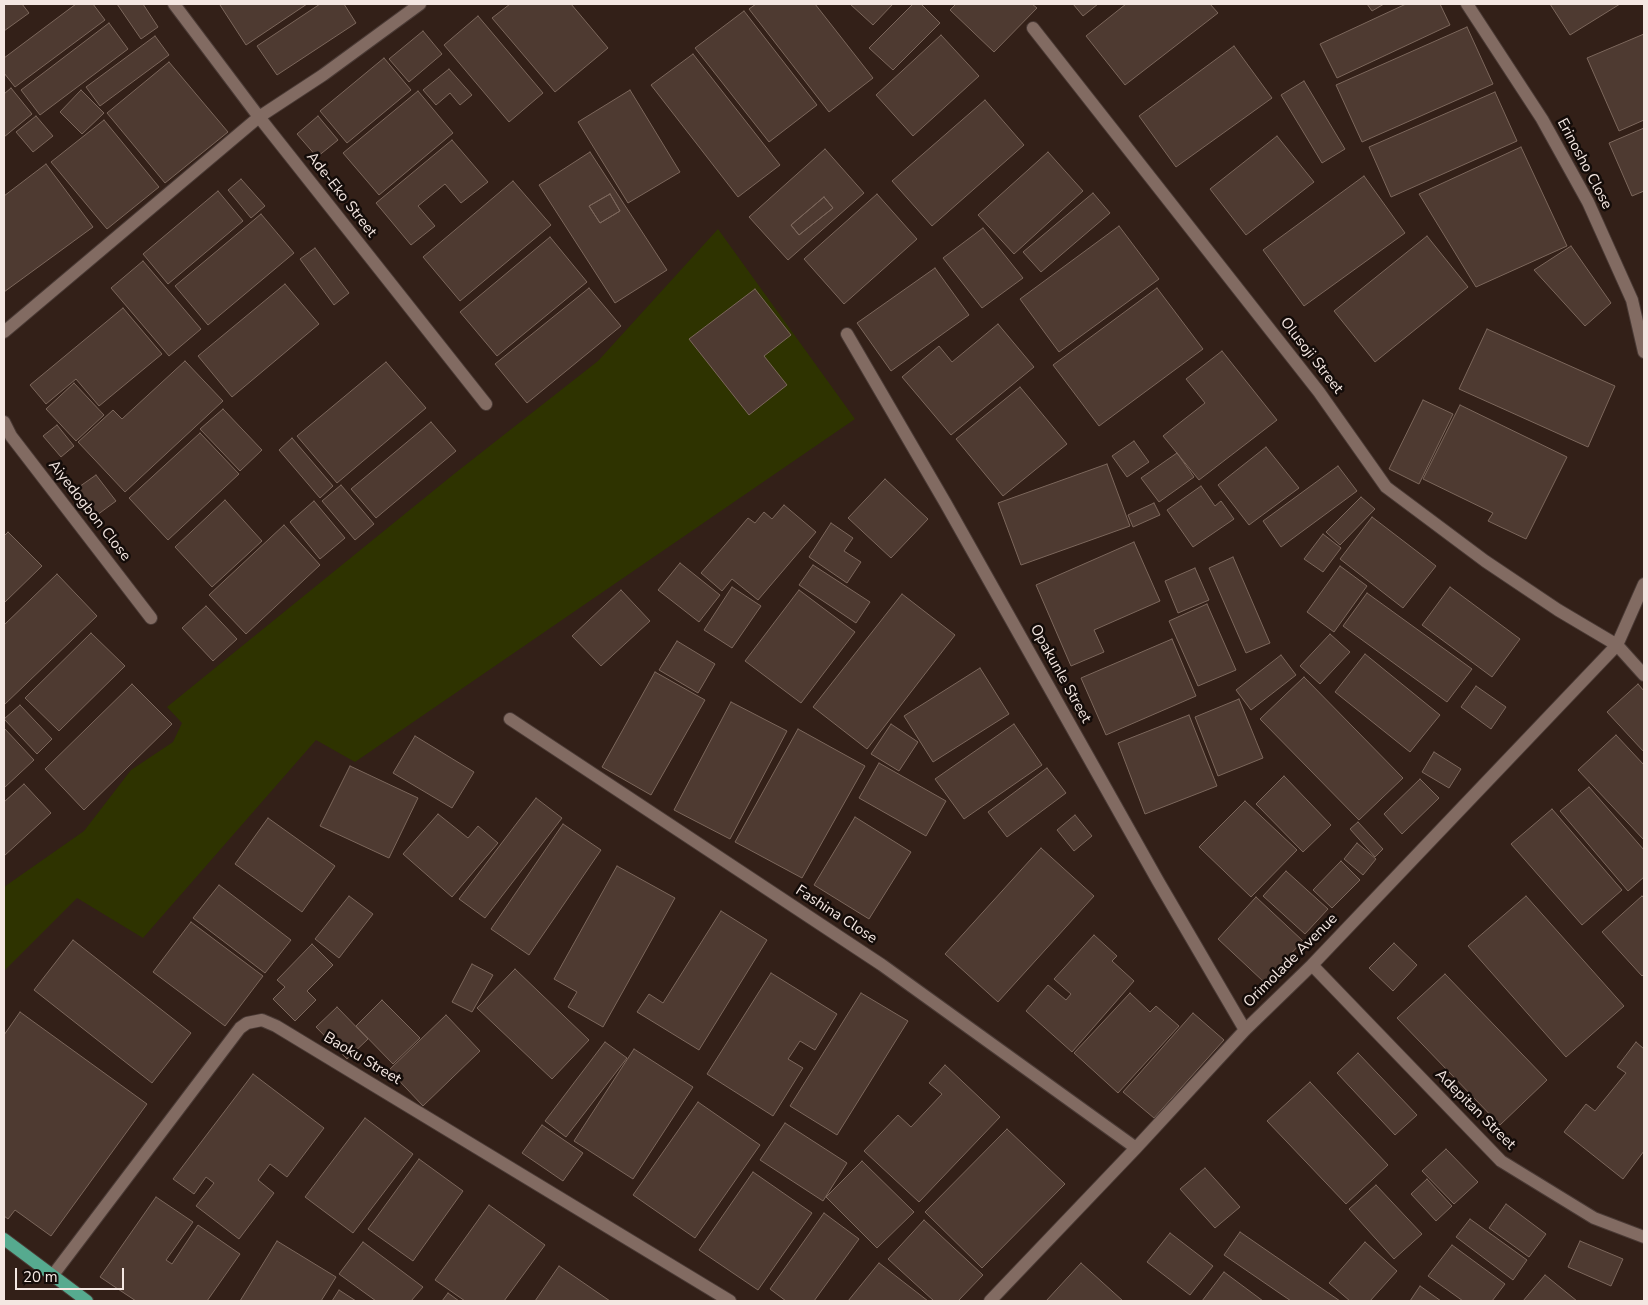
<!DOCTYPE html>
<html>
<head>
<meta charset="utf-8">
<style>
	body { margin:0 }
	#map { position:relative; width:1648px; height:1305px; overflow:hidden; background:#332018; font-family:"Nunito Sans",sans-serif }
	canvas { display:block }
	.frame { position:absolute; inset:0; border:5px solid #f4e7e2; pointer-events:none }
	.scale { position:absolute; left:15px; top:1268px; width:109px; height:22px; box-sizing:border-box; border:2px solid #f4e7e2; border-top:0; padding-left:6px; font-size:15px; line-height:18px; white-space:nowrap; color:#f4e7e2; -webkit-text-stroke:4px #140c09; paint-order:stroke }
</style>
</head>
<body>
<div id="map">
<canvas width="1648" height="1305"></canvas>
<div class="frame"></div>
<div class="scale">20 m</div>
</div>
<script>
const c = document.querySelector('canvas').getContext('2d');
c.lineJoin = 'round';
function fill(path, color) { c.fillStyle = color; c.fill(path, 'evenodd'); }
const shape = rows => new Path2D(rows.map(r => 'M' + r).join(''));
function stroke(path, color, width, dash) { c.strokeStyle = color; c.lineWidth = width; c.lineCap = dash ? 'butt' : 'round'; c.setLineDash(dash || []); c.stroke(path); }
function label(font, color, halo, rows, align = 'center') {
  c.font = font + ' "Nunito Sans",sans-serif'; c.lineWidth = 5; c.setLineDash([]); c.textBaseline = 'middle'; c.strokeStyle = halo; c.fillStyle = color; for (const [text, x, y, turn = 0] of rows) {
    c.save(); c.translate(x, y); c.rotate((+turn || 0) * Math.PI / 180); c.textAlign = isNaN(turn) ? turn : align; if (halo) c.strokeText(text, 0, 0); c.fillText(text, 0, 0); c.restore();
  }
}
const green = shape([
	[718,229,855,419,355,762,316,740,143,938,77,898,4,971,4,887,84,831,131,770,173,742,182,723,167,707,454,474,598,361]
]);
const building = shape([
	[4,4,22,4,29,13,4,31,4,4],
	[76,4,93,4,105,20,15,87,4,73,4,58,76,4],
	[117,4,143,4,158,27,141,39,117,4],
	[222,4,307,4,246,45,220,5,222,4],
	[320,4,344,4,356,23,277,75,257,46,320,4],
	[510,4,571,4,608,48,555,92,492,18,510,4],
	[756,4,815,4,873,78,829,112,749,9,756,4],
	[850,4,893,4,873,25,850,4],
	[913,4,921,4,940,23,893,70,869,48,913,4],
	[956,4,1032,4,1037,8,994,52,950,10,956,4],
	[1073,4,1098,4,1083,16,1073,4],
	[1126,4,1210,4,1218,13,1125,85,1086,36,1126,4],
	[1367,4,1384,4,1372,11,1367,4],
	[1406,4,1440,4,1450,25,1337,78,1320,44,1406,4],
	[1550,4,1620,4,1570,35,1550,4],
	[744,11,817,105,769,142,695,48,744,11],
	[478,16,543,93,509,122,444,45,478,16],
	[109,23,128,49,40,115,21,90,109,23],
	[1467,27,1493,84,1362,142,1336,85,1467,27],
	[423,31,442,54,409,82,389,59,423,31],
	[1644,34,1644,120,1619,131,1587,58,1644,34],
	[941,35,979,76,913,136,876,95,941,35],
	[155,36,169,55,100,106,86,87,155,36],
	[1234,46,1272,98,1176,167,1139,116,1234,46],
	[693,54,780,165,738,197,651,85,693,54],
	[384,58,411,90,347,143,320,111,384,58],
	[169,62,228,132,165,183,107,113,169,62],
	[449,69,472,95,460,105,450,93,436,105,423,90,449,69],
	[1304,81,1345,149,1322,163,1281,95,1304,81],
	[11,88,32,114,4,137,4,94,11,88],
	[81,90,104,113,82,134,60,112,81,90],
	[630,90,680,172,628,203,578,122,630,90],
	[418,91,453,133,379,195,343,153,418,91],
	[1495,92,1517,141,1391,197,1369,147,1495,92],
	[985,100,1024,145,932,226,892,181,985,100],
	[36,116,53,136,33,152,16,132,36,116],
	[318,116,338,140,317,157,297,134,318,116],
	[104,120,159,187,107,229,51,162,104,120],
	[1644,128,1644,191,1632,196,1609,143,1644,128],
	[1277,136,1314,182,1246,235,1210,189,1277,136],
	[452,140,488,182,461,203,445,184,418,206,435,226,411,245,376,203,452,140],
	[1521,147,1567,246,1476,287,1419,194,1521,147],
	[825,149,864,193,788,260,749,217,825,149],
	[824,197,833,208,799,235,791,225,824,197],
	[590,152,667,270,615,303,539,185,590,152],
	[610,194,620,211,600,223,589,206,610,194],
	[1048,152,1083,191,1014,254,978,215,1048,152],
	[46,164,93,227,4,292,4,196,46,164],
	[1364,176,1405,233,1304,306,1263,250,1364,176],
	[241,179,265,206,251,218,228,190,241,179],
	[513,181,551,225,460,301,423,257,513,181],
	[218,191,243,221,168,284,143,254,218,191],
	[1093,193,1110,213,1041,272,1023,252,1093,193],
	[610,194,620,211,600,223,589,206,610,194],
	[877,194,917,239,844,304,804,259,877,194],
	[824,197,833,208,799,235,791,225,824,197],
	[261,214,294,253,208,325,175,286,261,214],
	[1119,226,1159,279,1059,352,1020,299,1119,226],
	[983,228,1023,278,982,308,943,258,983,228],
	[1427,236,1468,287,1375,362,1334,311,1427,236],
	[550,237,587,282,497,356,460,312,550,237],
	[1571,246,1611,303,1585,326,1534,270,1571,246],
	[315,248,349,293,334,305,300,259,315,248],
	[143,261,201,329,169,356,111,288,143,261],
	[935,268,969,315,891,371,857,323,935,268],
	[285,284,319,324,232,397,198,356,285,284],
	[589,288,621,326,527,403,495,364,589,288],
	[1157,288,1203,349,1099,426,1053,365,1157,288],
	[755,289,791,335,764,356,787,385,749,415,689,339,755,289],
	[123,308,162,354,99,406,76,379,46,404,30,385,123,308],
	[998,324,1034,367,951,435,902,377,939,346,952,362,998,324],
	[1487,329,1615,386,1588,447,1459,389,1487,329],
	[1222,351,1277,420,1199,480,1163,436,1205,403,1186,379,1222,351],
	[185,361,223,401,125,492,78,442,113,410,122,419,185,361],
	[386,362,426,408,337,483,297,436,386,362],
	[74,383,104,415,76,441,46,409,74,383],
	[1020,387,1067,444,1003,496,956,439,1020,387],
	[1423,400,1453,414,1419,484,1389,469,1423,400],
	[1460,405,1567,457,1526,539,1488,521,1493,513,1423,479,1460,405],
	[223,409,262,450,240,471,200,429,223,409],
	[431,422,456,451,376,518,351,489,431,422],
	[57,425,74,446,61,457,43,436,57,425],
	[200,433,239,474,168,540,129,498,200,433],
	[292,438,333,486,320,498,279,450,292,438],
	[1134,441,1149,462,1127,477,1112,456,1134,441],
	[1266,447,1299,488,1249,525,1218,485,1266,447],
	[1177,453,1194,477,1159,502,1141,478,1177,453],
	[1107,464,1130,526,1021,565,998,503,1107,464],
	[1338,466,1357,491,1281,547,1263,521,1338,466],
	[96,475,116,501,97,515,76,489,96,475],
	[885,479,928,519,891,558,848,518,885,479],
	[341,485,374,524,355,540,322,501,341,485],
	[1201,486,1215,506,1221,501,1234,519,1193,547,1167,510,1201,486],
	[1361,497,1375,509,1340,545,1326,532,1361,497],
	[225,500,262,541,212,587,175,547,225,500],
	[314,501,345,538,320,559,290,522,314,501],
	[1154,503,1160,515,1133,527,1128,515,1154,503],
	[784,505,816,532,758,600,732,579,722,591,701,573,748,518,755,523,764,512,772,519,784,505],
	[1372,517,1436,566,1403,608,1340,559,1372,517],
	[831,523,853,538,844,551,861,562,847,583,809,557,831,523],
	[284,525,320,565,246,634,209,595,284,525],
	[8,532,42,566,4,603,4,536,8,532],
	[1323,534,1341,548,1323,572,1304,559,1323,534],
	[1134,542,1160,601,1094,630,1104,652,1071,666,1036,585,1134,542],
	[1233,557,1270,643,1246,653,1209,568,1233,557],
	[680,563,720,595,699,622,658,590,680,563],
	[813,565,870,602,856,623,799,585,813,565],
	[1340,566,1367,586,1334,632,1307,612,1340,566],
	[1195,568,1209,600,1178,613,1165,581,1195,568],
	[57,574,97,616,4,705,4,625,57,574],
	[732,587,761,606,732,648,704,630,732,587],
	[1450,587,1520,639,1492,677,1422,625,1450,587],
	[621,590,650,621,601,666,572,636,621,590],
	[799,590,855,632,801,703,745,661,799,590],
	[1367,593,1472,669,1447,702,1343,626,1367,593],
	[902,594,955,635,867,749,813,707,902,594],
	[1207,604,1236,670,1198,686,1169,621,1207,604],
	[206,606,237,639,213,661,182,628,206,606],
	[91,633,125,666,59,731,25,698,91,633],
	[1330,634,1350,652,1320,684,1300,666,1330,634],
	[1172,639,1196,696,1106,735,1081,678,1172,639],
	[677,641,715,664,698,693,659,670,677,641],
	[1365,654,1440,715,1410,752,1335,692,1365,654],
	[1281,655,1296,675,1251,710,1236,690,1281,655],
	[980,668,1009,714,933,762,904,716,980,668],
	[655,672,705,700,651,795,602,767,655,672],
	[1304,677,1403,778,1359,820,1260,719,1304,677],
	[132,684,172,724,84,810,45,769,132,684],
	[1638,684,1644,691,1644,752,1607,712,1638,684],
	[1476,686,1506,707,1491,729,1461,707,1476,686],
	[1239,699,1263,758,1218,776,1195,717,1239,699],
	[731,702,787,731,730,839,674,810,731,702],
	[20,705,52,739,37,754,4,719,20,705],
	[1189,715,1217,786,1145,814,1118,743,1189,715],
	[891,724,918,742,899,771,871,754,891,724],
	[1014,724,1042,765,964,819,935,779,1014,724],
	[4,728,34,760,4,788,4,728],
	[798,729,865,766,802,878,735,842,798,729],
	[1616,735,1644,765,1644,840,1578,770,1616,735],
	[415,736,474,772,452,808,393,773,415,736],
	[1434,752,1461,769,1449,788,1422,772,1434,752],
	[879,763,946,801,926,836,859,798,879,763],
	[350,766,418,798,389,858,320,826,350,766],
	[1047,768,1066,793,1007,837,988,812,1047,768],
	[1284,776,1331,825,1303,852,1256,804,1284,776],
	[1420,779,1439,798,1402,834,1384,814,1420,779],
	[24,784,51,813,4,856,4,802,24,784],
	[1589,787,1644,850,1644,877,1628,891,1560,811,1589,787],
	[536,798,562,818,485,918,459,899,536,798],
	[1245,801,1297,850,1251,897,1199,847,1245,801],
	[1552,809,1622,890,1582,925,1511,844,1552,809],
	[438,814,468,838,478,826,498,843,452,897,403,854,438,814],
	[1075,815,1092,836,1074,851,1057,830,1075,815],
	[855,817,911,852,869,919,814,885,855,817],
	[268,818,335,866,302,912,235,864,268,818],
	[1358,822,1383,849,1375,857,1350,829,1358,822],
	[563,824,601,850,529,955,491,929,563,824],
	[1357,843,1376,859,1363,875,1344,859,1357,843],
	[1041,848,1094,896,998,1002,945,954,1041,848],
	[1341,861,1360,880,1332,908,1313,890,1341,861],
	[617,866,675,898,603,1027,568,1007,577,992,554,979,617,866],
	[1286,871,1328,909,1305,934,1263,896,1286,871],
	[219,885,291,940,265,973,193,918,219,885],
	[349,896,373,914,339,958,315,939,349,896],
	[1526,896,1624,1006,1566,1057,1468,946,1526,896],
	[1642,896,1644,898,1644,974,1642,976,1602,932,1642,896],
	[1256,897,1303,941,1264,982,1218,939,1256,897],
	[721,911,767,940,699,1050,637,1012,649,994,663,1003,721,911],
	[191,922,263,976,225,1026,153,972,191,922],
	[1094,935,1117,956,1112,961,1134,981,1072,1052,1026,1011,1048,985,1066,1000,1071,994,1054,979,1094,935],
	[73,940,191,1033,152,1083,34,990,73,940],
	[1394,943,1417,965,1393,991,1369,968,1394,943],
	[312,944,333,965,307,991,316,1000,295,1021,273,999,285,987,277,980,312,944],
	[472,964,493,975,472,1012,452,1002,472,964],
	[515,969,589,1040,552,1079,477,1008,515,969],
	[771,973,837,1014,815,1050,800,1041,788,1059,803,1068,773,1116,707,1074,771,973],
	[1445,974,1547,1080,1500,1125,1397,1018,1445,974],
	[861,993,908,1021,837,1135,790,1106,861,993],
	[1130,993,1150,1012,1156,1006,1179,1026,1118,1093,1074,1053,1130,993],
	[382,1000,420,1038,393,1064,356,1026,382,1000],
	[337,1007,368,1039,347,1059,316,1027,337,1007],
	[20,1012,147,1104,51,1236,15,1210,8,1219,4,1216,4,1035,20,1012],
	[1193,1013,1224,1040,1154,1118,1123,1092,1193,1013],
	[446,1015,480,1051,423,1106,389,1070,446,1015],
	[605,1042,627,1058,566,1137,545,1121,605,1042],
	[1636,1042,1644,1049,1644,1151,1623,1179,1564,1132,1586,1104,1595,1111,1626,1073,1617,1067,1636,1042],
	[634,1049,693,1087,633,1179,574,1141,634,1049],
	[1358,1053,1417,1115,1395,1135,1337,1073,1358,1053],
	[945,1065,1000,1117,919,1202,864,1151,898,1115,911,1127,942,1094,929,1083,945,1065],
	[253,1074,324,1128,287,1177,270,1164,258,1180,274,1193,239,1239,196,1206,214,1183,206,1177,194,1194,173,1179,253,1074],
	[1310,1082,1388,1165,1346,1204,1267,1121,1310,1082],
	[698,1102,760,1145,695,1238,633,1195,698,1102],
	[365,1118,413,1154,353,1233,305,1197,365,1118],
	[785,1123,847,1163,823,1201,760,1160,785,1123],
	[542,1125,583,1153,563,1181,522,1153,542,1125],
	[1007,1129,1065,1184,982,1268,925,1212,1007,1129],
	[1446,1149,1478,1182,1454,1204,1422,1171,1446,1149],
	[419,1159,463,1191,413,1261,368,1229,419,1159],
	[862,1161,914,1212,877,1248,826,1197,862,1161],
	[1205,1168,1240,1207,1215,1228,1180,1189,1205,1168],
	[753,1172,812,1213,758,1290,699,1250,753,1172],
	[1427,1179,1452,1206,1436,1221,1411,1194,1427,1179],
	[1376,1185,1422,1234,1394,1259,1349,1209,1376,1185],
	[156,1197,193,1222,166,1260,172,1264,198,1225,240,1254,207,1301,136,1301,100,1277,156,1197],
	[1506,1204,1546,1234,1529,1257,1489,1228,1506,1204],
	[489,1205,545,1245,504,1301,465,1301,435,1280,489,1205],
	[824,1213,859,1239,814,1301,786,1301,770,1289,824,1213],
	[1470,1219,1527,1260,1513,1280,1456,1237,1470,1219],
	[924,1220,983,1275,958,1301,934,1301,888,1259,924,1220],
	[1240,1232,1340,1301,1291,1301,1224,1255,1240,1232],
	[1170,1233,1213,1266,1190,1295,1147,1262,1170,1233],
	[277,1241,336,1277,321,1301,240,1301,277,1241],
	[1580,1241,1623,1259,1611,1286,1568,1267,1580,1241],
	[363,1242,423,1287,411,1301,376,1301,339,1274,363,1242],
	[1365,1242,1397,1271,1370,1301,1350,1301,1329,1283,1365,1242],
	[1452,1245,1505,1284,1492,1301,1463,1301,1428,1276,1452,1245],
	[879,1263,928,1301,848,1301,879,1263],
	[1081,1263,1123,1301,1046,1301,1081,1263],
	[559,1266,610,1301,535,1301,559,1266],
	[1224,1272,1263,1301,1202,1301,1224,1272],
	[1545,1275,1577,1301,1523,1301,1545,1275],
	[1420,1286,1441,1301,1410,1301,1420,1286],
	[339,1290,356,1301,332,1301,339,1290],
	[448,1293,459,1301,442,1301,448,1293]
]);
const minor = shape([
	[174,4,259,117,486,404],
	[1467,4,1542,119,1588,202,1632,300,1644,352],
	[1033,28,1319,392,1386,487,1485,561,1558,610,1617,645,1644,675],
	[4,332,259,117,323,75,420,4],
	[847,334,946,504,1158,881,1245,1030],
	[4,422,11,436,151,618],
	[510,719,882,965,1136,1148],
	[1312,965,1501,1161,1594,1218,1644,1237],
	[53,1275,240,1028,247,1023,262,1020,276,1026,730,1301],
	[990,1301,1136,1148,1245,1030,1312,965,1617,645,1644,584]
]);
const major = shape([
	[4,1239,87,1301]
]);
const streetNames = [
	["Erinosho Close",1584,164,62],
	["Ade-Eko Street",341,195,52],
	["Olusoji Street",1311,356,52],
	["Aiyedogbon Close",89,511,52],
	["Opakunle Street",1060,674,61],
	["Fashina Close",836,915,33],
	["Orimolade Avenue",1291,961,-45],
	["Baoku Street",362,1059,31],
	["Adepitan Street",1475,1110,45]
];
fill(green, '#2e3300');
fill(building, '#4e3a31');
stroke(building, '#7c675c', 1);
stroke(minor, '#4a3a35', 14);
stroke(major, '#4a3a35', 14);
stroke(minor, '#826b62', 12);
stroke(major, '#56aa8f', 12);
label('15px', '#f4e7e2', '#140c09', streetNames);
</script>
</body>
</html>
